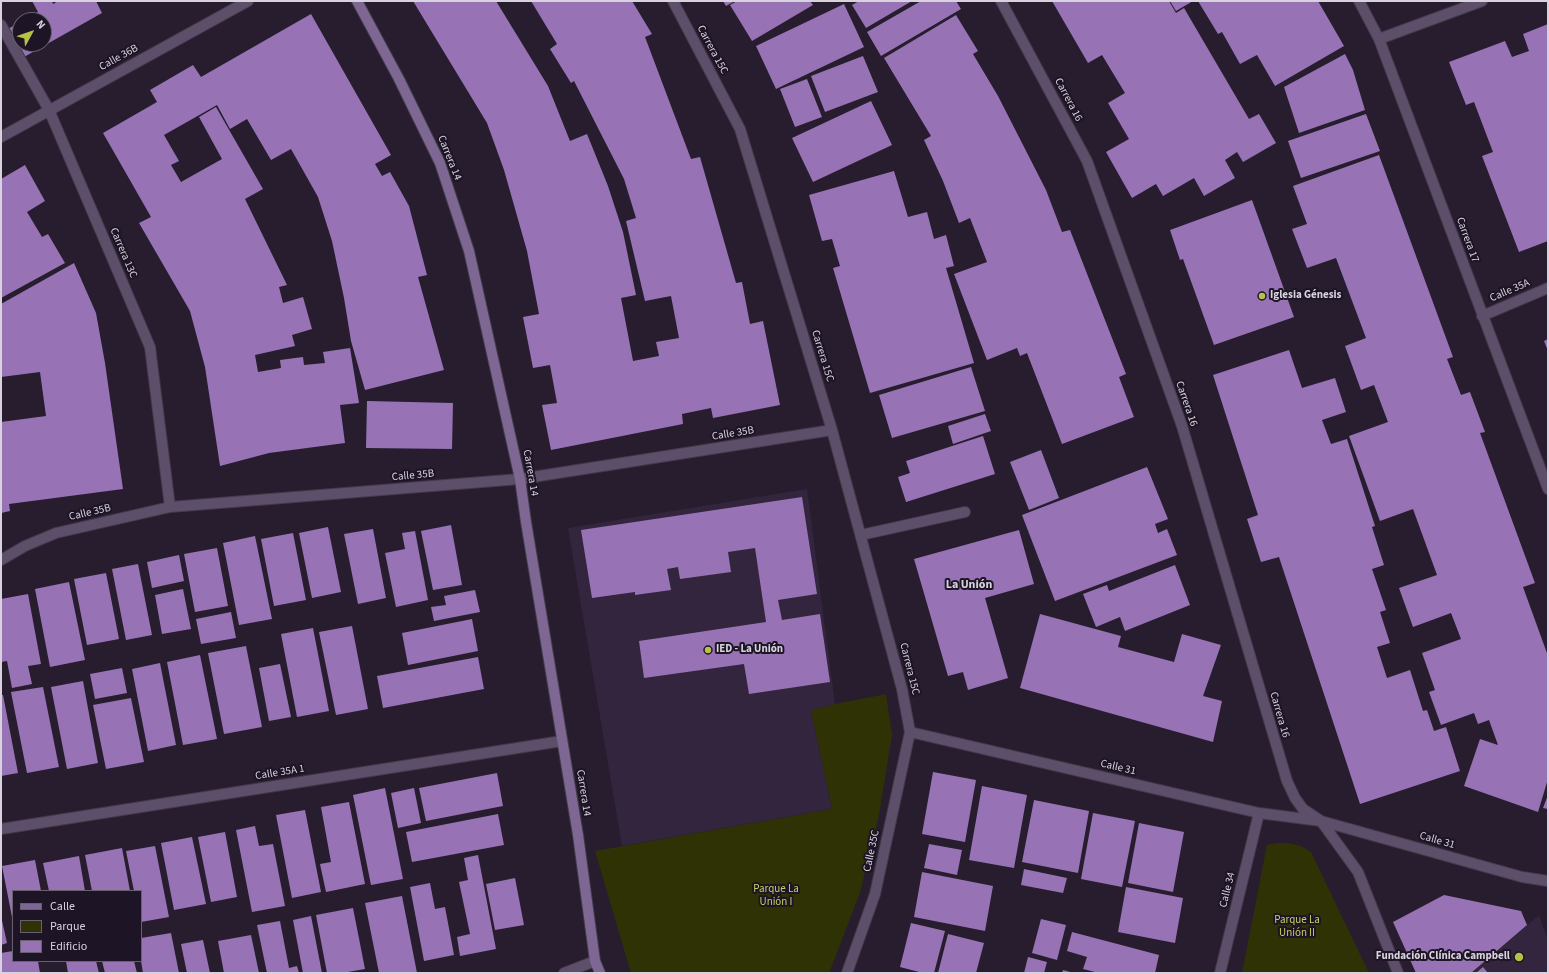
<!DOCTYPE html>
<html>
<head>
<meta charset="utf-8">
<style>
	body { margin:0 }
	#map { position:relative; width:1549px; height:974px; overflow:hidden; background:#271d2f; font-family:"Source Sans 3",sans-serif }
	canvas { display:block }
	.frame { position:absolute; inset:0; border:2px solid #d8d2de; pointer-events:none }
	.legend { position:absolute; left:12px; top:890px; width:130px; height:72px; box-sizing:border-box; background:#1d1425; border:1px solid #68606f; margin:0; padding:5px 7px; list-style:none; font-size:12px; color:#d8d2de }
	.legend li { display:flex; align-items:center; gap:8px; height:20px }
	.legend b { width:20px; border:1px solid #68606f }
	.north { position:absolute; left:12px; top:12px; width:40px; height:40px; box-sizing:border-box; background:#1d1425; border:1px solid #68606f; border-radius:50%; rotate:50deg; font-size:11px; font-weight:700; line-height:16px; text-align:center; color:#d8d2de }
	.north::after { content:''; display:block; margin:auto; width:14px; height:18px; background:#b7c147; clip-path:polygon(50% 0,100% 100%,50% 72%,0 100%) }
</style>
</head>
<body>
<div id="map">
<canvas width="1549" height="974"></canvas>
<div class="frame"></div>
<ul class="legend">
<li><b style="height:5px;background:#7e6893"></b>Calle</li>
<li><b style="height:11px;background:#2f3205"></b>Parque</li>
<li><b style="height:11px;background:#9773b5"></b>Edificio</li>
</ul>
<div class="north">N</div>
</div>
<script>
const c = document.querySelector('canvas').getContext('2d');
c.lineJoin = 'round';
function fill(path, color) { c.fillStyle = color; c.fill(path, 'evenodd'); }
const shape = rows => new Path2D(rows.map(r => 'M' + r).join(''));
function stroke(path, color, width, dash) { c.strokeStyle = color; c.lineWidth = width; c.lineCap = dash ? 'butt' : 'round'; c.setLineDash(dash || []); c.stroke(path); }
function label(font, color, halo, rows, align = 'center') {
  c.font = font + ' "Source Sans 3",sans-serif'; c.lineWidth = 4; c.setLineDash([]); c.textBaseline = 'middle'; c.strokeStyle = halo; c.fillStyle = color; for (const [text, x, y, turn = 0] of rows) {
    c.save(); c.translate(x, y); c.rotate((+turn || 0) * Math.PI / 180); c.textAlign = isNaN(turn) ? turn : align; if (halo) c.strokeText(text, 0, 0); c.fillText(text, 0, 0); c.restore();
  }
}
const built = shape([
	[807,489,835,704,811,710,832,809,622,846,568,528],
	[1539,915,1548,940,1548,973,1471,973]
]);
const green = shape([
	[886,694,892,735,879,815,860,893,829,973,631,973,595,851,832,809,811,710,835,704],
	[1277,843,1288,843,1301,846,1311,852,1369,973,1242,973,1267,845]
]);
const building = shape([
	[32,1,52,1,53,4,58,1,96,1,102,13,24,57,8,29,20,22,20,44,44,44,44,20,24,20,38,12],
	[413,1,496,1,548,86,570,141,587,134,608,186,623,232,636,295,621,298,633,361,659,356,656,342,679,338,671,296,645,301,626,221,636,218,624,179,574,81,571,83,550,49,557,44,531,1,632,1,652,34,645,37,691,159,700,157,736,283,742,282,750,324,763,321,780,405,713,418,711,408,682,414,683,424,551,450,542,405,557,403,550,365,533,368,523,317,539,314,527,251,504,170,487,123],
	[723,1,735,1,726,6],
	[737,1,810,1,813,5,752,41,730,5],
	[859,1,912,1,866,28,852,5],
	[921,1,956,1,961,9,881,56,867,32],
	[1052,1,1169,1,1176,13,1184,8,1249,119,1259,114,1276,143,1243,162,1237,152,1225,160,1235,178,1204,196,1194,178,1163,196,1156,184,1132,198,1106,152,1129,139,1108,103,1125,93,1102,55,1088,63],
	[1170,1,1193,1,1176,11],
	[1198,1,1318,1,1344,46,1275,86,1257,55,1240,64,1222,32,1218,34],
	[844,4,864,47,776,89,756,46],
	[311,14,391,155,375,164,382,176,390,172,409,206,427,275,418,277,444,370,365,390,351,341,344,298,332,241,318,197,291,149,271,160,247,119,230,129,217,105,164,135,179,161,171,165,181,182,222,159,199,117,216,107,263,189,245,199,287,285,279,287,283,303,303,297,312,329,292,335,295,346,255,355,258,372,281,368,280,360,303,357,304,365,325,363,323,352,350,348,359,403,340,405,345,443,269,453,220,466,205,367,190,311,139,223,151,217,103,133,157,102,150,90,193,65,201,77],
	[956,15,978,51,973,54,998,96,1046,190,1062,232,1070,230,1126,374,1119,377,1134,417,1062,444,1027,353,1020,356,1017,348,987,360,954,274,987,262,970,218,959,223,943,181,924,140,931,136,884,58],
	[1548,24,1548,241,1519,252,1482,156,1493,152,1474,102,1466,105,1449,62,1505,41,1512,57,1529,51,1523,34],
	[1345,54,1353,70,1365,110,1299,133,1284,87],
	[863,56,878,92,825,112,811,76],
	[807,79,822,117,795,127,780,89],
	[871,101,892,145,813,182,792,138],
	[1366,114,1380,151,1301,178,1288,141],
	[1379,155,1453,357,1447,359,1461,395,1470,392,1485,432,1480,433,1535,583,1523,587,1548,656,1548,779,1538,812,1464,786,1480,739,1498,745,1489,720,1478,724,1474,713,1441,725,1429,692,1435,690,1422,653,1461,639,1451,613,1413,627,1399,588,1437,575,1413,509,1380,521,1349,436,1388,422,1374,385,1361,390,1345,346,1366,338,1336,258,1307,268,1292,229,1307,224,1293,186],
	[25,165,45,201,27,212,42,237,48,234,65,263,1,298,1,179],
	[894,171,908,217,927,212,934,239,946,235,954,266,946,268,974,363,870,393,833,268,840,266,832,239,822,241,809,195],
	[1252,200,1294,317,1214,345,1183,259,1180,260,1170,230],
	[74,263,96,313,105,363,123,489,9,504,10,511,1,513,1,422,46,416,40,372,1,377,1,304],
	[1548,339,1548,351,1544,341],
	[1289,350,1302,388,1335,378,1346,412,1322,420,1331,444,1347,439,1375,526,1372,527,1384,565,1372,569,1386,610,1380,612,1390,643,1377,647,1387,678,1410,670,1423,711,1427,710,1434,731,1446,727,1460,771,1360,804,1279,557,1261,562,1247,519,1258,515,1213,375],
	[971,367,985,411,892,438,879,395],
	[367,401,453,403,452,449,366,448],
	[985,414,991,431,953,444,948,426],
	[983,436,995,474,906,502,898,477,910,473,906,461],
	[1041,450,1059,498,1029,510,1010,462],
	[1147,467,1168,519,1155,524,1158,533,1167,529,1177,555,1055,601,1022,515],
	[802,497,817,594,778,600,782,620,820,614,830,682,749,694,744,664,644,678,639,641,766,622,755,548,728,552,731,572,680,579,678,567,667,569,671,590,635,595,635,592,592,598,581,530],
	[451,525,462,585,433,590,421,531],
	[328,527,341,592,312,598,299,533],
	[373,529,386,598,358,604,344,534],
	[1019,530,1034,584,985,598,1008,678,968,690,963,672,948,676,914,559],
	[415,531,428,600,396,607,385,553,405,549,402,533],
	[293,533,306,600,274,606,261,539],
	[255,536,272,619,239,625,223,543],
	[217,548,228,606,195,612,184,554],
	[179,555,184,581,152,588,147,562],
	[138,564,152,635,126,640,112,569],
	[1175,565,1190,605,1125,631,1120,617,1096,627,1083,594,1107,585,1109,591],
	[106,573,119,639,87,645,74,579],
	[69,582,85,660,50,667,35,589],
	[183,589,191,629,162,634,155,595],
	[475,590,480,612,434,621,431,607,446,605,444,596],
	[28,594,41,664,28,666,32,684,12,688,7,661,1,662,1,599],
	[231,612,236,638,201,644,196,619],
	[1040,614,1121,636,1118,647,1174,662,1182,634,1221,645,1203,696,1222,701,1213,742,1020,688],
	[472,619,478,651,408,665,402,633],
	[352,626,368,709,336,715,319,632],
	[313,628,329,711,297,717,281,634],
	[246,646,262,727,224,734,208,653],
	[200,655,217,739,183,745,167,662],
	[478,657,484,689,383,708,377,676],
	[160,663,176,745,148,751,132,669],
	[280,664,291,717,269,721,259,668],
	[122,668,127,693,95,699,90,674],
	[83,681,98,763,67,769,51,687],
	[43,687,59,767,27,773,11,692],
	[1,695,3,695,18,773,1,776],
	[131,698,144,762,106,769,93,705],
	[933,772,976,780,965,842,922,834],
	[497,773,503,806,426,821,419,788],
	[982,786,1027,795,1014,868,969,860],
	[385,788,403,879,371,885,353,795],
	[414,788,421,823,398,828,391,793],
	[1548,795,1548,809,1543,808],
	[1034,800,1089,811,1078,873,1022,862],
	[349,802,365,884,326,892,320,864,331,862,321,807],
	[305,810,321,892,292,898,276,815],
	[1093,813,1135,821,1122,887,1081,879],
	[498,814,504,845,412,862,406,832],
	[1139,823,1184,832,1173,892,1128,883],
	[255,826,259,846,273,844,285,906,252,912,236,830],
	[225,832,237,897,211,902,198,837],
	[192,837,206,904,174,910,161,843],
	[929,844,962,850,957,875,924,868],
	[155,846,169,917,141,922,141,891,134,891,126,851],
	[122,848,130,891,92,891,85,855],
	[478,855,496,949,460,956,457,937,470,934,459,882,468,880,464,858],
	[79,856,85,891,49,891,43,863],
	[35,860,41,891,13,891,12,917,2,866],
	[1024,869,1067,878,1063,893,1021,885],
	[922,872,993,886,985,931,914,917],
	[515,878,524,925,495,930,486,884],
	[430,883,435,909,445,907,454,955,424,961,410,887],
	[1126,887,1183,898,1175,943,1118,932],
	[1444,895,1521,911,1527,925,1471,973,1416,973,1393,922],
	[402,896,417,973,379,973,365,903],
	[353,908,365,969,342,973,327,973,316,915],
	[1,916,7,943,1,945],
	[311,916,322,973,303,973,293,920],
	[1041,919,1066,925,1057,960,1032,953],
	[280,921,289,968,297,966,299,973,267,973,257,925],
	[911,923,945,931,934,973,923,973,900,967],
	[1072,932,1159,955,1155,973,1099,973,1083,969,1087,957,1067,951],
	[171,933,179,973,143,973,141,961,141,938],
	[948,934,984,943,976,973,938,973],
	[251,935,259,973,224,973,218,941],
	[203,940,210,973,187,973,181,944],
	[13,951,13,961,38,961,40,973,1,973,1,953],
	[1028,957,1047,962,1044,973,1024,973],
	[66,961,96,961,99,973,68,973],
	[102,961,134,961,137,973,105,973],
	[1483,967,1488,973,1476,973],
	[1063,970,1074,973,1062,973]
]);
const lane = shape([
	[861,535,965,512]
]);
const street = shape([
	[673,1,740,129,832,430,902,689,910,732,875,894,847,973],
	[1001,1,1087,161,1182,426,1287,781,1295,798,1303,809,1321,821,1358,872,1398,973],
	[1359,1,1379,39,1548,489],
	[1,25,49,110,150,347,170,507],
	[1379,39,1482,1],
	[1,137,248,1],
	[1482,316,1548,288],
	[1,560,25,546,56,533,170,507,520,479,832,430],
	[910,732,1259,813,1321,821,1522,877,1548,881],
	[1,829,562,741],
	[564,973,595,961],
	[1220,973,1259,813]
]);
const secondary = shape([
	[357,1,399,79,440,163,469,251,520,479,526,522,578,835,595,961,600,973]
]);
const markers = [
	[1262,296,4,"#b7c147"],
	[708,650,4,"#b7c147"],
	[1519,957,5,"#b7c147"]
];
const streetNames = [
	["Carrera 15C",712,50,62],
	["Calle 36B",119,58,-29],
	["Carrera 16",1068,100,62],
	["Carrera 14",449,158,68],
	["Carrera 17",1467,240,70],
	["Carrera 13C",123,253,67],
	["Calle 35A",1510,291,-23],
	["Carrera 15C",822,356,73],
	["Carrera 16",1186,404,71],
	["Calle 35B",733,434,-9],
	["Carrera 14",530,473,80],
	["Calle 35B",413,476,-5],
	["Calle 35B",90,513,-13],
	["Carrera 15C",909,669,76],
	["Carrera 16",1279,715,74],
	["Calle 31",1118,768,13],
	["Calle 35A 1",280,773,-9],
	["Carrera 14",583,793,81],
	["Calle 31",1437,841,16],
	["Calle 35C",872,851,-78],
	["Calle 34",1228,890,-76]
];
const poiNames = [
	["Iglesia Génesis",1270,296],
	["IED - La Unión",716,650],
	["Fundación Clínica Campbell",1510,957,"right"]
];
const parkNames = [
	["Parque La",776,890],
	["Unión I",776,903],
	["Parque La",1297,921],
	["Unión II",1297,934]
];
const neighbourhoodNames = [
	["La Unión",969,585]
];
fill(built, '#32253d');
fill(green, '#2f3205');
fill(building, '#9773b5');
stroke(lane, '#433a4b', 12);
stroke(street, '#433a4b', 12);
stroke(secondary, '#433a4b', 12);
stroke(lane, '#5d4f6a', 10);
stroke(street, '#5d4f6a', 10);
stroke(secondary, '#7e6893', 10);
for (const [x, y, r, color] of markers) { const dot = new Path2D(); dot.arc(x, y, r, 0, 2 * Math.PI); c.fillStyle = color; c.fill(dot); stroke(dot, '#1d1425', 1.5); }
label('11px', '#d8d2de', '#1d1425', streetNames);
label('bold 11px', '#d8d2de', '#1d1425', poiNames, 'left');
label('11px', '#c7d164', '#1d1425', parkNames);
label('bold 12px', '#d8d2de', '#1d1425', neighbourhoodNames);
</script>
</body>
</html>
